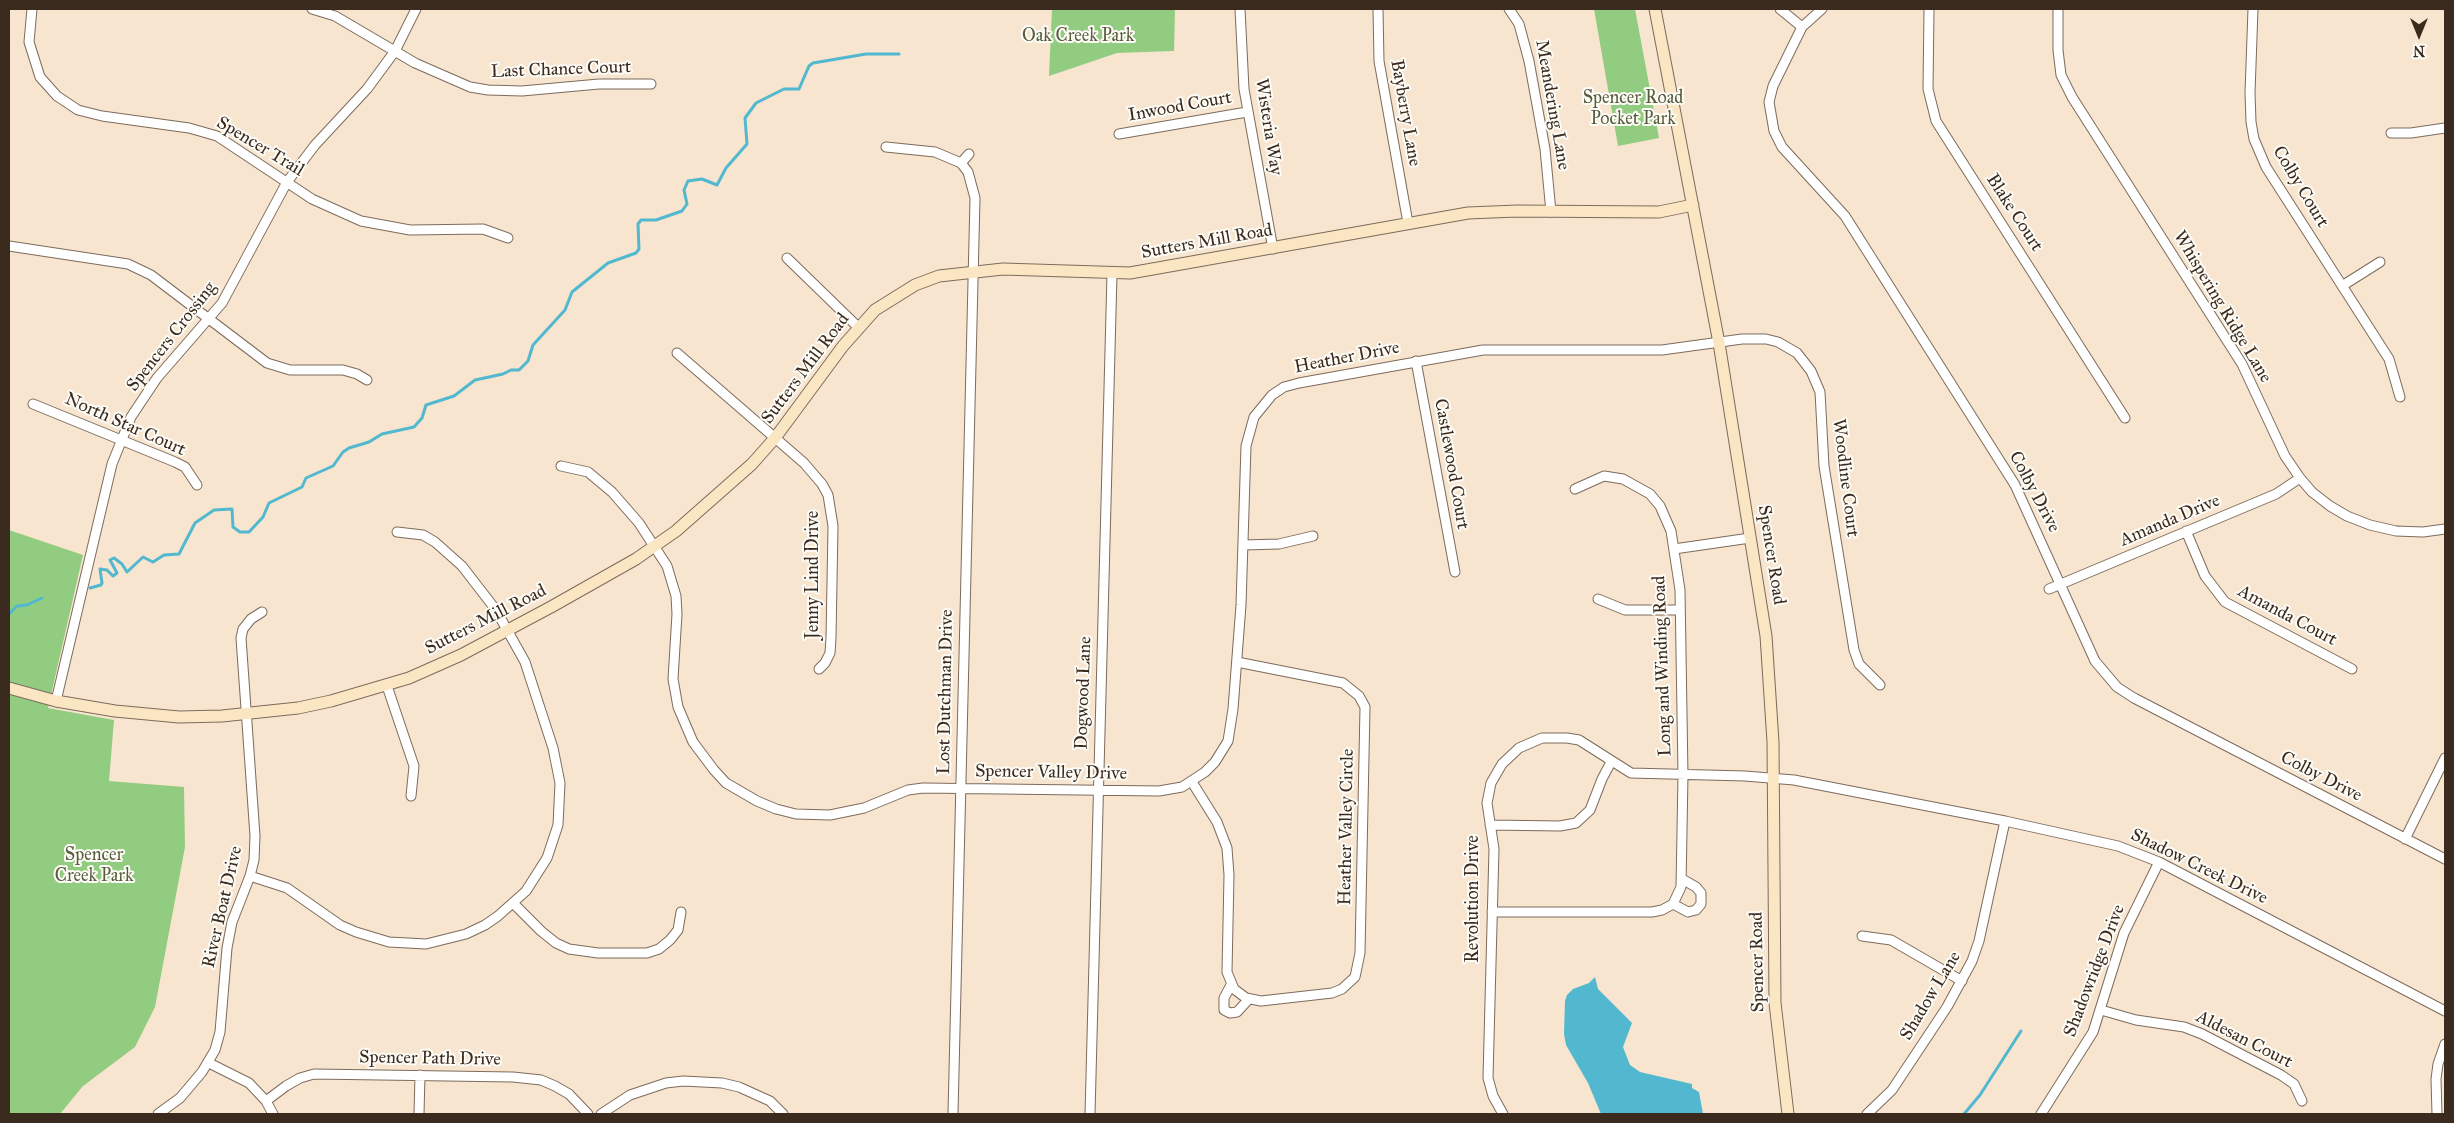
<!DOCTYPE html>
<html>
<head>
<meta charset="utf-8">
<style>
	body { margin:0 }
	#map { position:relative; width:2454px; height:1123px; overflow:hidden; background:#f7e5cf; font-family:"IM FELL Great Primer",serif }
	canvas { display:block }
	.frame { position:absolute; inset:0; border:10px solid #3b2a1e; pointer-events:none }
	.north { position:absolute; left:2394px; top:10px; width:50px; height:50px; -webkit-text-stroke:4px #fdfcf7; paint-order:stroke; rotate:180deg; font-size:14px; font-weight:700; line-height:20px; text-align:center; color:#3b2a1e }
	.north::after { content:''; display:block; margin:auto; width:18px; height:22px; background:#3b2a1e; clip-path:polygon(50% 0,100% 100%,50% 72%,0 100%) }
</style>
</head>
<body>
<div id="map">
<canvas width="2454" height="1123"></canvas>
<div class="frame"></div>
<div class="north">N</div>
</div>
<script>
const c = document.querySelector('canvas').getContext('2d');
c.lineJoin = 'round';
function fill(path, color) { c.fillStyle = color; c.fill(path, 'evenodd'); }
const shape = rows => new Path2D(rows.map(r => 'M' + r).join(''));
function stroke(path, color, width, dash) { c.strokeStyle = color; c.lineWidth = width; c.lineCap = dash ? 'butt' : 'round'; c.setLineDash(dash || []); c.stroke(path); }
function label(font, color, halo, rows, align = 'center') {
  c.font = font + ' "IM FELL Great Primer",serif'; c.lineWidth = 4; c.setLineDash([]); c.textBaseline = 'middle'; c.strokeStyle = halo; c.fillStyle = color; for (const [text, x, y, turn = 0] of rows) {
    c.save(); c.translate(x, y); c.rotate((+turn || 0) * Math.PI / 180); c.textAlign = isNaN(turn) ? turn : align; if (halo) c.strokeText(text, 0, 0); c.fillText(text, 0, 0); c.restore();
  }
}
const green = shape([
	[1052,9,1175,9,1174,51,1117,53,1049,76],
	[1594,9,1635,9,1659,138,1618,146],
	[9,530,83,555,48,708,114,720,109,781,184,787,185,847,155,1007,135,1047,83,1086,60,1114,9,1114]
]);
const water = shape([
	[1595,977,1598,989,1632,1023,1623,1047,1630,1065,1640,1072,1692,1084,1692,1088,1699,1092,1703,1114,1601,1114,1588,1083,1566,1045,1564,1034,1565,1001,1567,995,1573,989,1589,983]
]);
const stream = shape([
	[90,588,101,585,102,583,100,569,107,570,113,576,117,573,110,560,114,558,122,564,127,572,143,557,153,562,164,555,179,554,195,523,214,510,232,509,233,527,240,532,249,532,263,517,269,503,302,487,306,478,333,466,343,452,349,448,369,442,382,434,414,427,422,418,426,405,454,396,475,380,503,374,511,370,519,370,528,361,533,345,565,310,572,292,608,263,636,253,639,249,638,224,641,220,656,220,682,211,687,204,684,190,688,181,702,179,717,185,726,168,747,144,745,118,756,103,784,89,799,89,809,66,813,63,866,54,899,54],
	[9,614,17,606,27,605,42,598],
	[1964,1114,1980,1095,2021,1031]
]);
const street = shape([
	[32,9,29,42,40,77,57,96,78,110,102,116,189,128,217,136,312,199,361,221,410,230,483,229,508,238],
	[312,9,335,16,415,63,470,87,488,90,522,91,599,84,651,84],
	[1240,9,1244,89,1273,249],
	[1378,9,1379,61,1408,223],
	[1509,9,1519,24,1529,61,1545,149,1551,212],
	[1780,9,1802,27],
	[1822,9,1802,27,1773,86,1769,102,1774,131,1782,147,1845,216,2015,485,2095,661,2117,687,2134,698,2445,859],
	[1929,9,1928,89,1936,121,2125,418],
	[2058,9,2058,50,2061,75,2072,97,2242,364,2285,456,2300,478,2312,492,2330,506,2347,516,2370,525,2396,531,2423,532,2445,529],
	[2253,9,2250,93,2251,122,2254,139,2266,167,2389,359,2400,397],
	[2391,133,2411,133,2445,128],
	[1119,134,1247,112],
	[886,147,935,152,961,163,968,172,975,198,953,1114],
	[961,163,969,154],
	[9,246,128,264,151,275,267,363,290,370,343,370,357,374,367,380],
	[787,258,858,327],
	[2342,286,2380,262],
	[677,353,804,463,822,484,828,495,833,526,831,638,830,653,825,663,819,669],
	[1416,361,1455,572],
	[33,404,175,462,185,467,197,485],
	[561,466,588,472,612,492,639,523,667,566,676,596,677,614,673,679,678,707,693,742,714,770,726,783,757,801,776,809,796,814,830,815,864,808,908,790,923,788,1159,791,1182,787,1205,772,1215,762,1228,741,1233,709,1241,605,1246,446,1254,417,1272,395,1284,387,1299,383,1483,350,1662,350,1742,339,1766,339,1778,342,1797,353,1811,371,1820,392,1824,466,1854,650,1859,664,1880,685],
	[2186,531,2205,576,2225,602,2352,669],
	[1243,545,1279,544,1313,536],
	[1674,549,1750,538],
	[2049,589,2276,494,2300,478],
	[1598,599,1625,610,1680,610],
	[387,686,414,766,411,796],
	[56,701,112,464,131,417,157,378,222,303,287,182,315,145,367,89,395,51,416,9],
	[1192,782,1217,822,1227,848,1229,875,1227,972,1234,989,1246,998,1261,1001,1332,993,1342,989,1355,977,1360,953,1365,707,1359,696,1343,683,1237,662],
	[1490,825,1560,826,1576,823,1590,810,1602,779,1611,762],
	[2405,839,2445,758],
	[250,876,287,888,340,925,356,932,389,942,426,944,466,934,485,925,498,916,526,891,547,858,558,825,560,783,553,748,525,662,496,610,462,566,435,542,423,535,397,532],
	[514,904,541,931,556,943,569,949,598,953,647,953,659,949,670,940,678,930,681,912],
	[1673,904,1688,912,1696,910,1701,904,1701,893,1696,887,1682,879],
	[1492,912,1652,912,1662,910,1673,904,1681,887,1683,775,1680,590,1671,531,1660,506,1650,494,1623,479,1604,476,1575,489],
	[1862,936,1891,940,1962,981],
	[1231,985,1224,998,1224,1010,1230,1013,1237,1012,1249,999],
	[2101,1010,2136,1020,2184,1027,2202,1034,2281,1075,2294,1084,2302,1101],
	[209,1063,249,1083,266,1101,273,1114],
	[266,1101,286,1086,300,1078,314,1074,513,1077,541,1080,555,1086,569,1094,588,1114],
	[158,1114,180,1098,202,1072,215,1050,220,1032,227,948,232,922,250,876,254,860,255,836,241,638,243,629,251,619,262,612],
	[419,1114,420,1075],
	[601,1114,630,1095,666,1083,683,1081,722,1083,739,1087,770,1101,783,1114],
	[1090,1114,1112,274],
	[1503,1114,1493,1096,1488,1078,1494,849,1487,803,1491,783,1502,764,1519,748,1542,738,1567,738,1579,740,1631,773,1745,776,1794,780,2005,821,2118,846,2159,862,2445,1011],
	[1867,1114,1892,1090,1947,1007,1972,961,1979,941,2005,821],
	[2041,1114,2093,1032,2124,933,2159,862],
	[2437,1114,2436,1079,2438,1064,2445,1044]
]);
const secondary = shape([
	[1655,9,1719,343,1766,636,1773,742,1775,1003,1788,1114],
	[9,688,56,701,115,711,179,717,222,716,298,708,331,701,409,678,461,655,551,607,636,559,676,531,752,464,775,438,843,346,875,310,915,285,939,276,1003,269,1130,273,1468,213,1517,211,1659,212,1693,205]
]);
const parkNames = [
	["Oak Creek Park",1078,37],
	["Spencer Road",1633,99],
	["Pocket Park",1633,120],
	["Spencer",94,856],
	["Creek Park",94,877]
];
const streetNames = [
	["Last Chance Court",561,70,-2],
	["Meandering Lane",1552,105,80],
	["Inwood Court",1180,107,-10],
	["Bayberry Lane",1405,113,80],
	["Wisteria Way",1268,127,81],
	["Spencer Trail",260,147,31],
	["Colby Court",2300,187,59],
	["Blake Court",2014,213,57],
	["Sutters Mill Road",1207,242,-10],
	["Whispering Ridge Lane",2222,307,59],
	["Spencers Crossing",172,337,-52],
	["Heather Drive",1347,358,-11],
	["Sutters Mill Road",806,369,-53],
	["North Star Court",125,425,24],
	["Castlewood Court",1451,464,80],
	["Woodline Court",1845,478,83],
	["Colby Drive",2034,492,62],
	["Amanda Drive",2170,521,-23],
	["Spencer Road",1771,555,81],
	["Jenny Lind Drive",814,575,-90],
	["Amanda Court",2287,616,28],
	["Sutters Mill Road",486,620,-27],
	["Long and Winding Road",1663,666,-92],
	["Lost Dutchman Drive",946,692,-89],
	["Dogwood Lane",1084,693,-88],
	["Spencer Valley Drive",1051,773,1],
	["Colby Drive",2321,777,27],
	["Heather Valley Circle",1347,827,-89],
	["Shadow Creek Drive",2199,867,26],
	["Revolution Drive",1474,899,-90],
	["River Boat Drive",223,907,-77],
	["Spencer Road",1758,962,-91],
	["Shadowridge Drive",2095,971,-69],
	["Shadow Lane",1931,996,-59],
	["Aldesan Court",2244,1040,27],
	["Spencer Path Drive",430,1059,1]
];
fill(green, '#92cc80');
fill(water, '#51b8cf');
stroke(stream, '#51b8cf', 3);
stroke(street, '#7d6b5c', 11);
stroke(secondary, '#7d6b5c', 13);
stroke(street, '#fff', 9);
stroke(secondary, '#fbe6c4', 11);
label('18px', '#555b3b', '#fdfcf7', parkNames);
label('18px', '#3b2a1e', '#fdfcf7', streetNames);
</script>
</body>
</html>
